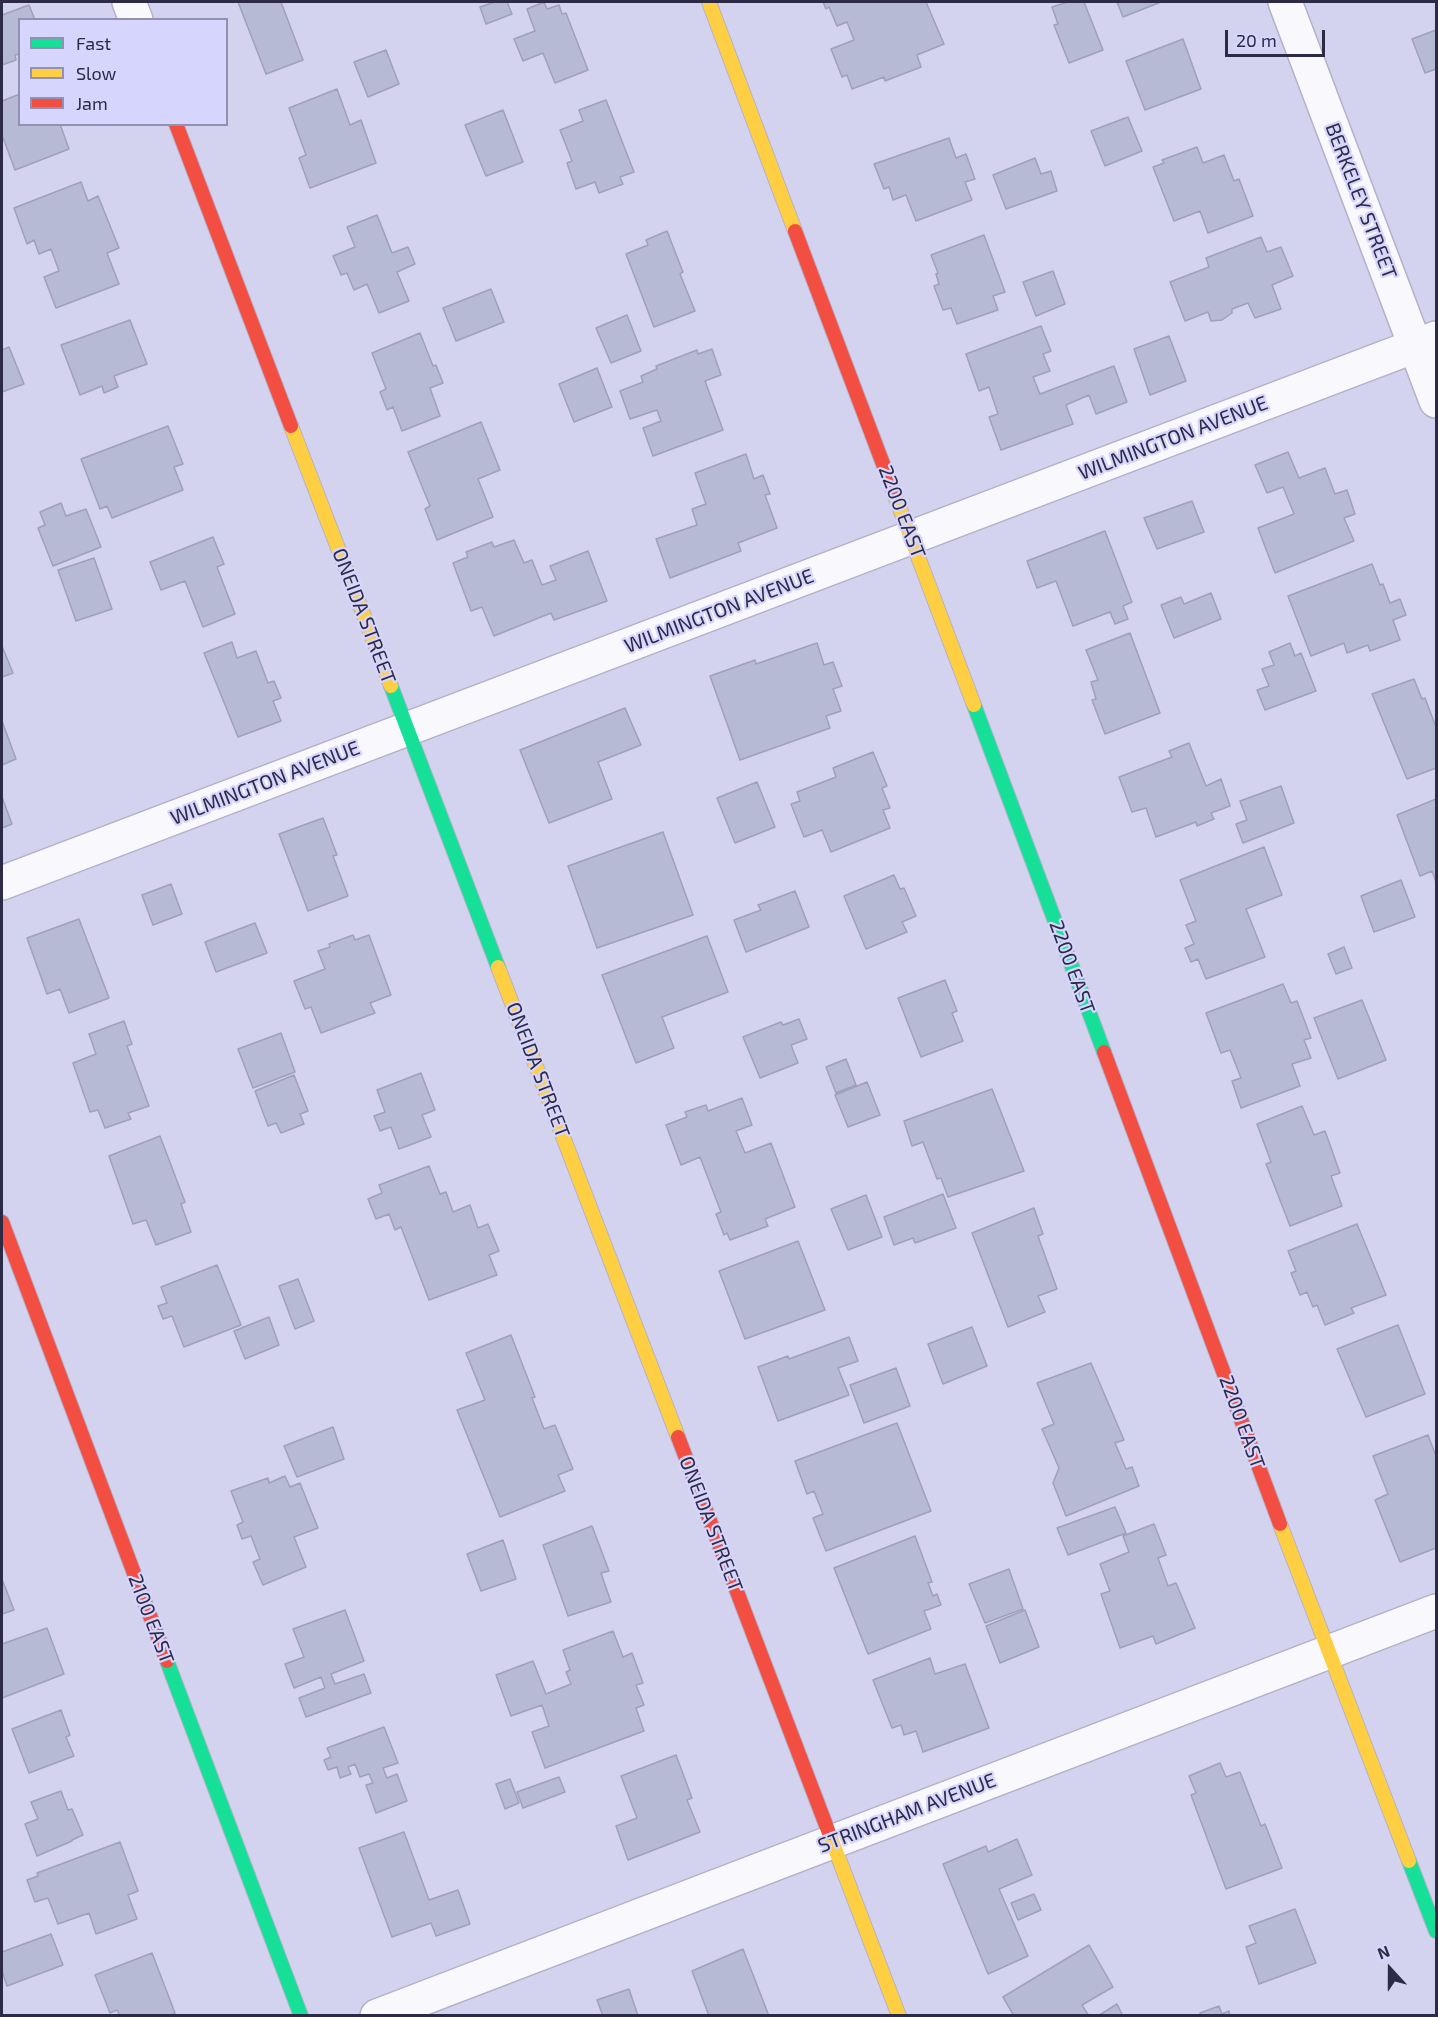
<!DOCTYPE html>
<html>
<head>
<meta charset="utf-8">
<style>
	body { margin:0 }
	#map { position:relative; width:1438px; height:2017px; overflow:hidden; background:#d4d3ef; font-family:"Exo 2",sans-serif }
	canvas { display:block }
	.frame { position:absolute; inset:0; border:3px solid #2c2a44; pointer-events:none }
	.legend { position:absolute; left:18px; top:18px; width:210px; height:108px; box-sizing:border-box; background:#d6d5fe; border:2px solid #9291b4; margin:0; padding:8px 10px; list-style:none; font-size:18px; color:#2c2a44 }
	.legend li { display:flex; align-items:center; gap:12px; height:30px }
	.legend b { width:30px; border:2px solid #9291b4 }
	.north { position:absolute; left:1360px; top:1939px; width:60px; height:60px; -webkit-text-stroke:4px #d6d5fe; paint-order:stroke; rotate:339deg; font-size:16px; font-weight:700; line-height:24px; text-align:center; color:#2c2a44 }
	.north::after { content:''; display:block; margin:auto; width:21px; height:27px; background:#2c2a44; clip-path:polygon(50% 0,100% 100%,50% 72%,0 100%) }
	.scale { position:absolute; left:1225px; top:30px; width:100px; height:27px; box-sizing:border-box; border:3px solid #2c2a44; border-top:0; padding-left:8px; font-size:18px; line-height:21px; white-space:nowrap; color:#2c2a44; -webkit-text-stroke:4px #d6d5fe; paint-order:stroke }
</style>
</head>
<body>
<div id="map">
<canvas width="1438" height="2017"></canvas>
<div class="frame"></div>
<ul class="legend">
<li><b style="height:8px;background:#16e098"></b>Fast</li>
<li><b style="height:8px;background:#ffcf43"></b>Slow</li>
<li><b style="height:8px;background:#f24e42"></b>Jam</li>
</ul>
<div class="north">N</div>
<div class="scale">20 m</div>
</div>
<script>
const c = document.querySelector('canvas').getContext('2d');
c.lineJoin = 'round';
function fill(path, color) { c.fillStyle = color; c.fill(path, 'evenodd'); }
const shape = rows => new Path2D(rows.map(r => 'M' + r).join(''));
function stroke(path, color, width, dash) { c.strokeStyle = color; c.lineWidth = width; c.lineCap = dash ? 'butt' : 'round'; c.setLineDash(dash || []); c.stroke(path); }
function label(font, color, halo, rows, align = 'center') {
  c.font = font + ' "Exo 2",sans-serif'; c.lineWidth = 4.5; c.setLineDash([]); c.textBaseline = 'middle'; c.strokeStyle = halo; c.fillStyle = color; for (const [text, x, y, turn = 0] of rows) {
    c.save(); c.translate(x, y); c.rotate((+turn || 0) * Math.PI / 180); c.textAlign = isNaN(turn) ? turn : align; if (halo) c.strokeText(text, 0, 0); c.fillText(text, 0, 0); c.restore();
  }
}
const building = shape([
	[238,2,281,2,303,60,266,74,238,2],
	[495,2,507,2,512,14,486,24,480,7,495,2],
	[544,2,547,9,559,5,562,14,566,13,588,70,555,83,543,53,523,61,514,39,535,31,527,9,544,2],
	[823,2,926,2,944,44,917,55,921,67,885,81,884,77,852,89,847,75,842,77,831,49,854,40,847,22,837,26,829,7,826,9,823,2],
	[1068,2,1084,2,1103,50,1069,63,1054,25,1058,24,1052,7,1068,2],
	[1117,2,1161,2,1123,17,1117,2],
	[29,5,35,20,20,20,20,54,15,55,16,60,2,65,2,15,29,5],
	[1436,30,1436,69,1425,73,1412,39,1436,30],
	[1183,39,1201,89,1145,110,1126,61,1183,39],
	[386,50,399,84,368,97,354,62,386,50],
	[337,89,350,125,361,120,376,163,310,188,299,158,306,155,289,108,337,89],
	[20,94,20,124,60,124,69,149,15,170,2,135,2,101,20,94],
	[606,100,634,172,620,177,623,184,599,193,595,182,576,189,567,163,572,161,560,130,583,121,579,110,606,100],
	[503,110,523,162,486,176,465,125,503,110],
	[1128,117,1142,151,1105,166,1091,131,1128,117],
	[949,138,956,158,966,154,975,179,965,182,972,200,916,221,906,195,893,200,889,187,884,189,874,164,949,138],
	[1197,147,1203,163,1224,155,1234,181,1239,179,1253,216,1208,233,1200,211,1174,221,1153,167,1164,163,1162,160,1197,147],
	[1035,158,1041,174,1051,171,1057,191,1006,209,993,175,1035,158],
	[81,182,88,201,98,196,119,248,107,253,119,284,56,308,44,277,59,271,51,249,39,254,34,240,27,244,14,208,81,182],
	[377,215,392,253,408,247,415,264,397,272,409,301,379,313,367,284,354,290,347,273,341,275,333,256,355,247,347,227,377,215],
	[667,231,683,272,680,274,695,311,654,327,626,254,648,245,646,240,667,231],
	[984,235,1005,292,993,296,998,310,957,324,951,308,943,310,934,286,939,284,936,274,938,273,931,255,984,235],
	[1261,237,1267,252,1281,247,1293,276,1272,285,1281,309,1255,318,1248,303,1232,309,1232,313,1222,320,1211,321,1208,312,1185,321,1170,282,1209,267,1206,258,1261,237],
	[1053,271,1065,304,1036,316,1023,282,1053,271],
	[491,289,504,322,456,341,443,308,491,289],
	[627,315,641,351,611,363,596,328,627,315],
	[130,320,147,364,114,376,118,387,104,393,102,386,80,395,61,345,130,320],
	[1041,326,1051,351,1043,354,1050,371,1033,377,1040,394,1114,366,1127,402,1096,414,1089,395,1066,405,1073,424,1001,450,989,417,998,414,989,387,979,391,966,354,1041,326],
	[420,333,433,366,436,365,443,383,430,388,440,416,402,431,393,407,387,410,380,392,386,389,372,353,420,333],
	[1169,336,1186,381,1150,395,1134,349,1169,336],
	[9,347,24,384,2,392,2,350,9,347],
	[712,349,721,375,705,381,723,430,653,456,643,428,661,421,657,410,630,419,620,391,643,382,641,376,657,369,656,366,697,350,698,354,712,349],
	[597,368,612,407,574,422,559,384,597,368],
	[481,422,500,470,478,479,493,517,437,540,425,509,430,506,408,452,481,422],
	[168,426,183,464,174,467,183,490,112,518,107,506,100,509,81,459,168,426],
	[1288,452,1299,478,1325,468,1335,494,1347,490,1355,514,1344,518,1354,541,1275,573,1258,528,1294,514,1283,487,1267,493,1255,465,1288,452],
	[746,454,754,479,763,475,770,494,765,495,777,528,738,543,741,551,670,578,656,539,697,525,692,509,706,504,695,473,746,454],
	[1192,501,1204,532,1157,549,1144,518,1192,501],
	[61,503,66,516,86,509,101,547,53,566,38,528,45,525,40,512,61,503],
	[1105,531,1132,602,1123,606,1128,619,1115,624,1110,612,1073,626,1056,581,1037,588,1027,561,1105,531],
	[213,537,224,564,217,567,235,614,203,627,185,581,161,590,150,562,213,537],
	[514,540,524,563,532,560,542,585,556,580,550,566,588,551,607,601,554,620,551,613,494,636,482,607,471,611,453,563,468,557,466,552,492,542,494,547,514,540],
	[94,558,112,609,76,621,58,570,94,558],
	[1372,564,1380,585,1383,584,1390,603,1400,599,1406,615,1393,620,1400,640,1370,651,1368,645,1347,653,1344,643,1311,656,1288,596,1372,564],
	[1211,593,1221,619,1174,638,1161,605,1181,597,1184,604,1211,593],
	[1130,633,1160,713,1105,734,1092,700,1096,699,1091,682,1098,680,1086,650,1130,633],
	[232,642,237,658,256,651,268,683,274,681,281,698,273,701,281,721,238,737,204,653,232,642],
	[817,643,824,665,833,662,842,686,833,689,841,711,826,716,830,728,740,760,710,676,755,660,756,664,817,643],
	[1290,643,1295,656,1301,653,1316,691,1265,710,1257,690,1269,686,1262,669,1274,665,1269,652,1290,643],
	[2,646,13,673,2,677,2,646],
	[1414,679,1422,699,1425,698,1436,727,1436,768,1407,779,1372,694,1414,679],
	[625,708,641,745,598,762,612,799,549,823,520,750,625,708],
	[2,721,16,759,2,765,2,721],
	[1189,743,1206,786,1221,779,1230,806,1211,813,1214,819,1197,826,1196,822,1156,837,1146,808,1132,812,1119,777,1172,757,1169,751,1189,743],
	[873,752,887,786,882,788,890,808,883,810,890,828,831,852,822,830,804,837,791,804,800,801,797,792,836,777,833,768,873,752],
	[757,782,775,827,735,843,717,798,757,782],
	[1281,786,1294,823,1243,843,1236,824,1247,820,1240,801,1281,786],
	[2,797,12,824,2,828,2,797],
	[1436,799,1436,882,1432,871,1420,876,1397,815,1436,799],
	[323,818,337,855,333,856,348,896,308,911,279,834,323,818],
	[663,832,693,915,597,948,568,866,663,832],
	[1264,847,1282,895,1246,909,1265,957,1206,979,1198,959,1191,962,1185,948,1194,944,1186,925,1196,921,1180,880,1264,847],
	[894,875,900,889,904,888,916,916,902,922,907,932,866,949,844,896,894,875],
	[1401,880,1415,917,1374,932,1361,896,1401,880],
	[171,884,182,914,153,925,142,895,171,884],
	[795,891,809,927,746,952,734,920,761,910,758,905,795,891],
	[79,919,109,998,69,1013,60,989,47,994,27,938,79,919],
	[255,923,267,953,216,972,205,942,255,923],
	[353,935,355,940,369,935,391,995,370,1003,375,1013,321,1033,311,1007,305,1009,294,981,325,969,318,951,330,947,329,944,353,935],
	[707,936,728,992,662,1017,674,1048,636,1063,602,975,707,936],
	[1344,947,1352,968,1336,974,1328,954,1344,947],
	[945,980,957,1011,952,1013,963,1041,921,1057,898,998,945,980],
	[1283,984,1291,1003,1297,1001,1311,1038,1304,1040,1311,1058,1292,1064,1300,1086,1241,1108,1232,1081,1241,1078,1230,1050,1221,1053,1206,1013,1283,984],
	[1362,1000,1386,1060,1338,1079,1314,1018,1362,1000],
	[799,1019,807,1039,791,1045,798,1063,760,1078,743,1037,781,1022,783,1025,799,1019],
	[124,1021,132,1044,127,1046,149,1106,128,1113,131,1119,105,1128,98,1110,90,1112,73,1063,96,1054,89,1034,124,1021],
	[281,1033,295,1072,253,1088,238,1049,281,1033],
	[846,1059,856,1085,836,1093,826,1067,846,1059],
	[421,1073,435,1110,422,1115,431,1137,399,1149,391,1127,380,1131,374,1116,385,1112,377,1090,421,1073],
	[294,1075,308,1111,300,1114,304,1124,281,1133,276,1123,268,1126,255,1091,294,1075],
	[867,1082,880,1115,848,1127,835,1095,867,1082],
	[992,1089,1024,1171,948,1197,941,1178,937,1179,923,1142,912,1146,904,1121,992,1089],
	[742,1098,752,1125,736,1131,745,1153,771,1143,795,1207,765,1219,768,1226,730,1240,727,1233,724,1235,716,1214,721,1212,700,1157,681,1165,666,1125,687,1117,685,1112,706,1105,708,1111,742,1098],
	[1302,1106,1314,1135,1325,1131,1340,1173,1331,1176,1342,1206,1290,1226,1266,1164,1271,1162,1257,1124,1302,1106],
	[160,1136,185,1202,181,1204,191,1232,156,1245,146,1220,133,1224,109,1156,160,1136],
	[429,1166,440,1194,446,1192,453,1212,470,1205,478,1228,488,1224,499,1251,489,1255,497,1275,429,1300,401,1227,395,1230,389,1214,376,1219,368,1199,382,1193,379,1185,429,1166],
	[943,1194,956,1228,915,1243,913,1238,894,1245,884,1217,943,1194],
	[866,1195,882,1237,848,1250,831,1209,866,1195],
	[1034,1208,1043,1234,1038,1236,1057,1289,1038,1296,1045,1312,1008,1327,972,1233,1034,1208],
	[1357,1224,1386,1295,1351,1308,1354,1313,1325,1325,1317,1305,1313,1307,1307,1292,1300,1295,1291,1273,1296,1271,1288,1251,1357,1224],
	[798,1241,825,1310,745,1339,719,1271,798,1241],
	[217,1265,241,1325,184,1347,172,1316,163,1319,158,1306,167,1303,161,1287,217,1265],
	[298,1279,314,1321,295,1329,279,1286,298,1279],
	[269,1317,279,1345,245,1359,234,1331,269,1317],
	[1398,1325,1425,1394,1366,1417,1337,1349,1398,1325],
	[972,1327,987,1366,943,1384,928,1344,972,1327],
	[511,1335,535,1397,532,1398,544,1429,555,1425,573,1469,558,1475,565,1491,500,1517,457,1410,485,1400,466,1353,511,1335],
	[849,1337,858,1361,838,1368,849,1395,778,1421,758,1367,788,1356,789,1359,849,1337],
	[1091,1363,1124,1440,1115,1443,1126,1469,1132,1467,1139,1486,1066,1516,1053,1483,1059,1468,1042,1429,1054,1424,1037,1383,1091,1363],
	[896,1368,910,1406,864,1423,850,1385,896,1368],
	[897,1423,931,1511,826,1551,813,1518,823,1514,814,1491,807,1494,795,1461,897,1423],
	[333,1427,344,1459,297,1477,284,1446,333,1427],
	[1428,1435,1436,1456,1436,1548,1400,1562,1375,1500,1388,1494,1373,1456,1428,1435],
	[285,1476,290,1487,300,1483,318,1528,294,1537,306,1567,263,1585,253,1562,260,1559,251,1536,242,1539,237,1525,243,1522,231,1491,268,1478,269,1483,285,1476],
	[1115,1507,1126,1533,1068,1555,1057,1528,1115,1507],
	[1154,1524,1166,1555,1158,1558,1168,1586,1176,1583,1195,1628,1156,1644,1153,1636,1120,1648,1101,1594,1110,1591,1100,1564,1129,1552,1123,1536,1154,1524],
	[592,1526,609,1571,601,1573,611,1602,568,1616,543,1545,592,1526],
	[915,1536,932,1582,928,1583,933,1596,937,1594,941,1605,924,1611,931,1629,868,1654,834,1568,915,1536],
	[503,1540,516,1579,481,1591,467,1554,503,1540],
	[1009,1569,1023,1609,985,1623,969,1584,1009,1569],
	[2,1579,14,1610,2,1614,2,1579],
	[345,1610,364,1661,331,1674,335,1684,364,1674,371,1693,306,1717,299,1698,325,1688,321,1677,294,1688,285,1664,304,1657,293,1629,345,1610],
	[1025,1610,1039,1647,1000,1663,986,1626,1025,1610],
	[47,1628,64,1674,2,1698,2,1644,47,1628],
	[613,1631,623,1657,632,1653,643,1683,636,1685,644,1705,636,1708,644,1731,545,1768,532,1732,549,1726,542,1705,511,1716,496,1675,533,1661,546,1694,571,1684,566,1672,570,1670,563,1650,613,1631],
	[930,1658,935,1674,965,1664,989,1728,923,1752,916,1731,904,1735,901,1725,892,1728,873,1680,930,1658],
	[61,1710,70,1735,66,1737,74,1756,29,1773,12,1729,61,1710],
	[384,1727,398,1763,383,1768,387,1778,397,1774,407,1801,376,1813,366,1785,373,1783,369,1774,360,1777,355,1764,348,1767,351,1774,340,1778,337,1767,328,1770,324,1760,331,1757,327,1748,384,1727],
	[676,1755,692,1798,687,1800,700,1832,628,1860,616,1826,637,1818,621,1776,676,1755],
	[1220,1763,1226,1777,1240,1772,1261,1826,1265,1824,1282,1868,1226,1889,1191,1795,1196,1793,1189,1776,1220,1763],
	[559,1777,565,1792,523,1808,517,1792,559,1777],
	[510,1779,519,1803,505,1809,496,1784,510,1779],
	[61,1791,68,1810,72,1809,83,1835,72,1840,72,1841,37,1856,25,1824,38,1819,31,1802,61,1791],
	[404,1832,429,1900,458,1890,470,1924,436,1936,431,1923,392,1937,359,1848,404,1832],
	[1017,1839,1032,1875,999,1889,1028,1956,988,1974,943,1864,986,1846,988,1852,1017,1839],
	[120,1842,138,1891,128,1895,137,1919,96,1934,89,1913,58,1924,48,1898,35,1902,27,1880,38,1876,37,1873,120,1842],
	[1034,1894,1041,1910,1018,1920,1011,1903,1034,1894],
	[1295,1909,1316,1963,1259,1984,1246,1947,1256,1943,1249,1926,1295,1909],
	[51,1934,63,1965,7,1986,2,1971,2,1952,51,1934],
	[1089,1945,1113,1987,1082,2005,1089,2016,1014,2016,1003,1997,1089,1945],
	[743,1949,769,2016,709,2016,692,1971,743,1949],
	[152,1953,175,2013,169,2016,120,2016,117,2010,110,2013,95,1975,152,1953],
	[629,1989,638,2016,603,2016,597,2000,629,1989],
	[1117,2004,1123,2016,1098,2016,1117,2004],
	[1219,2006,1222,2014,1229,2011,1230,2016,1201,2016,1200,2013,1219,2006]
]);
const street = shape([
	[129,2,136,20],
	[1285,2,1436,401],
	[2,883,1436,338],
	[377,2016,1436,1611]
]);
const fast = shape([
	[391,686,498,967],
	[974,705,1104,1052],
	[167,1661,301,2016],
	[1409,1861,1436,1931]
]);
const slow = shape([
	[709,2,795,231],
	[291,426,391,686],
	[894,493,974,705],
	[498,967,678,1437],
	[1280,1524,1409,1861],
	[829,1833,899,2016]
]);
const jam = shape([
	[176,124,291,426],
	[795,231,894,493],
	[1104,1052,1280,1524],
	[2,1222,167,1661],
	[678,1437,829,1833]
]);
const streetNames = [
	["BERKELEY STREET",1361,201,69],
	["WILMINGTON AVENUE",1173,438,-21],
	["2200 EAST",902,512,69],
	["WILMINGTON AVENUE",719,611,-21],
	["ONEIDA STREET",364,616,69],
	["WILMINGTON AVENUE",265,783,-21],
	["2200 EAST",1072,967,70],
	["ONEIDA STREET",538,1070,69],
	["2200 EAST",1242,1422,70],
	["ONEIDA STREET",711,1524,69],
	["2100 EAST",151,1619,69],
	["STRINGHAM AVENUE",907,1813,-21]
];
fill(building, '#b6bad2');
stroke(building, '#9ea1b9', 1.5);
stroke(street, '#b3b1ca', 36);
stroke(fast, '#b3b1ca', 16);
stroke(slow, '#b3b1ca', 16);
stroke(jam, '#b3b1ca', 16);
stroke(street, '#f9f8fd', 33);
stroke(fast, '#16e098', 14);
stroke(slow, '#ffcf43', 14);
stroke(jam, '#f24e42', 14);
label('20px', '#2c2a44', '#d6d5fe', streetNames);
</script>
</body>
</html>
